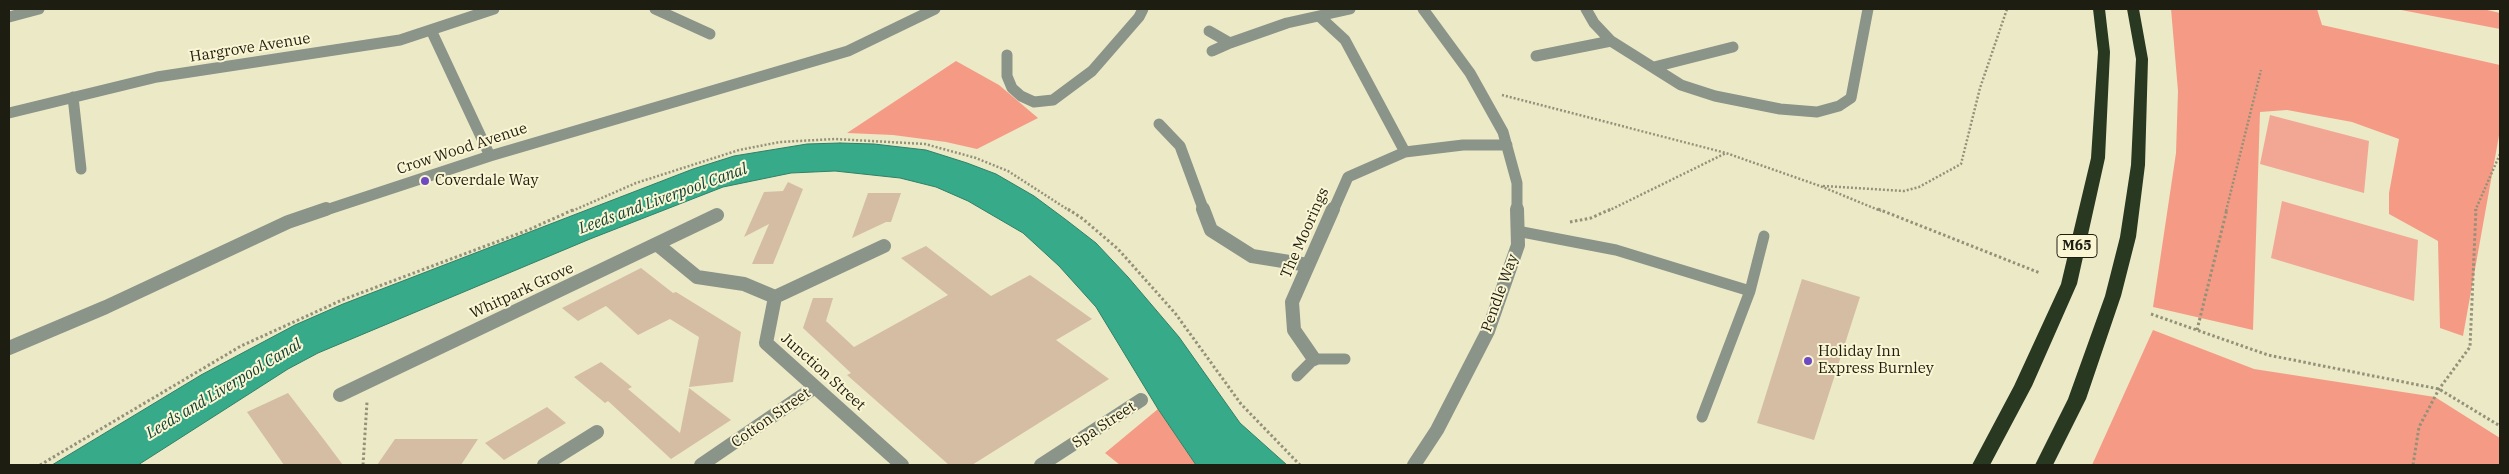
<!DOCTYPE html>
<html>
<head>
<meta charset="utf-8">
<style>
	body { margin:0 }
	#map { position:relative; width:2509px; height:474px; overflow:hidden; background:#ece9c7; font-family:"IBM Plex Serif",serif }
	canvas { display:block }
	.frame { position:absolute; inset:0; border:10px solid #1e1d11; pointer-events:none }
</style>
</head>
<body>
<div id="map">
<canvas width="2509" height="474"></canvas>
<div class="frame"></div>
</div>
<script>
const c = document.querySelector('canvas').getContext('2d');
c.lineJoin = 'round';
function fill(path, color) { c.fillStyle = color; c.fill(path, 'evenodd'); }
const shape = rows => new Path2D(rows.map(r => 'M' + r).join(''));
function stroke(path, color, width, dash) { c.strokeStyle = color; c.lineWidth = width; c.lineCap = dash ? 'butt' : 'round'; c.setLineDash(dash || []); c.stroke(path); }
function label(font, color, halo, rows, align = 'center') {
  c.font = font + ' "IBM Plex Serif",serif'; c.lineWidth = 4; c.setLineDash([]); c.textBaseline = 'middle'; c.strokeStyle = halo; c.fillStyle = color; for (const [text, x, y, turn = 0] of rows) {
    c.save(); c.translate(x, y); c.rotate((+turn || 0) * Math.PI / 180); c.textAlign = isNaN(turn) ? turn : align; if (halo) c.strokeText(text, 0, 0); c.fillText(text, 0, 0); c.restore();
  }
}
const green = shape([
	[2270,115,2369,141,2364,193,2260,164],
	[2282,201,2418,240,2414,301,2271,258]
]);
const forest = shape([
	[2171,9,2317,9,2322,25,2500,65,2500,130,2463,336,2440,328,2438,241,2389,214,2389,193,2399,139,2352,122,2287,110,2260,112,2253,330,2153,307,2176,153,2178,91],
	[2396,9,2483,9,2500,13,2500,29],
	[956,61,999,85,1038,118,977,149,946,142,893,135,847,133],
	[2153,330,2254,369,2435,397,2500,438,2500,465,2092,465],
	[1158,409,1196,465,1120,465,1105,453]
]);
const water = shape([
	[840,143,874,144,926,150,967,163,996,174,1034,196,1065,219,1096,243,1128,277,1179,337,1240,423,1287,465,1196,465,1158,409,1096,307,1059,266,1023,233,968,201,936,187,900,178,835,171,791,173,723,187,590,239,318,353,288,369,138,465,52,465,201,375,295,325,343,304,693,169,734,156,807,144,840,143]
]);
const building = shape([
	[788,182,803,189,773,264,752,264,769,224,744,237,764,192,783,191],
	[868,193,901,193,891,222,886,222,852,238],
	[926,246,991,296,1030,275,1092,319,1056,340,1109,379,972,465,949,465,847,375,851,373,803,328,813,298,833,298,826,321,854,347,948,295,901,258],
	[641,268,673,293,676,292,741,332,733,382,689,387,699,337,670,319,638,335,606,306,578,321,562,308],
	[1802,279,1860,297,1814,440,1757,423],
	[601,362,632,387,628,389,680,433,689,388,731,420,671,459,608,401,605,403,574,377],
	[288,393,325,441,343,465,284,465,247,412],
	[547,407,566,423,504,460,485,443],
	[395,439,478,439,461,465,377,465]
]);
const pathFar1 = shape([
	[1502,95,1726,153,1820,186,1881,211],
	[1823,186,1904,191,1919,187,1961,164,1980,88,2007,9],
	[572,211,636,183,739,150,780,142,835,139,925,144,976,158,1008,171,1070,211],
	[1608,211,1726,153],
	[2226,211,2261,70],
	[2475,211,2500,154]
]);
const path = shape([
	[1068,209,1083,219,1118,249,1175,313,1241,404,1300,465],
	[1878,209,2040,273],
	[1570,222,1591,218,1611,209],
	[2151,314,2268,355,2439,389,2500,426],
	[2197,330,2227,209],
	[40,465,241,346,342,300,528,230,575,209],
	[363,465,367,402],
	[2413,465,2419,427,2439,389,2470,347,2476,209]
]);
const lane = shape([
	[1517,231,1616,250,1750,291,1764,236],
	[1297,376,1314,359,1345,359],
	[1702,417,1750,291]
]);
const streetFar1 = shape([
	[655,9,710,34],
	[1423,9,1470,73,1503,132,1517,183,1517,211],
	[1586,9,1594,23,1611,41,1681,85,1715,96,1780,109,1817,112,1839,106,1851,98,1868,9],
	[1319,16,1345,40,1405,152],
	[9,17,39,9],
	[431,30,490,156],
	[1209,31,1230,43,1287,23,1350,9],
	[1212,51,1230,43],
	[1007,55,1007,76,1012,88,1021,96,1034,102,1053,100,1092,71,1139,17,1143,9],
	[1536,56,1611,41],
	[1654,67,1733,47],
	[73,97,81,169],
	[9,113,157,77,400,40,494,9],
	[1159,124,1180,146,1204,211],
	[323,211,490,156,848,51,935,9],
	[1333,211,1348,177,1405,152,1463,145,1507,145]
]);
const street = shape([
	[1203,209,1211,230,1252,256,1308,265],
	[658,245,697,277,744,284,775,297,766,343,902,465],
	[775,297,884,246],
	[9,348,106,307,288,222,326,209],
	[1314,359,1294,330,1292,302,1333,209],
	[340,395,717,215],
	[544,465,597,432],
	[701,465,815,387],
	[1041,465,1141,400],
	[1414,465,1437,430,1488,331,1518,245,1517,209]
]);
const highway = shape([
	[2093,9,2105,9,2110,52,2105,158,2077,284,2032,386,1990,465,1972,465,2014,386,2061,284,2091,158,2098,52,2093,9],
	[2127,9,2139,9,2148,59,2145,165,2136,237,2121,296,2086,399,2053,465,2035,465,2068,399,2105,296,2120,237,2131,165,2136,59,2127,9]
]);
const markers = [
	[425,181,5,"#6d49c2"],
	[1808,361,5,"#6d49c2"]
];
const shields = [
	[2077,246,40]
];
const shieldNames = [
	["M65",2077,246]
];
const streetNames = [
	["Hargrove Avenue",250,48,-9],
	["Crow Wood Avenue",462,149,-18],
	["The Moorings",1305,233,-66],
	["Whitpark Grove",522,291,-25],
	["Pendle Way",1500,293,-70],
	["Junction Street",823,372,42],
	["Cotton Street",771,418,-35],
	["Spa Street",1104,425,-33]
];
const poiNames = [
	["Coverdale Way",435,181],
	["Holiday Inn",1818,352],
	["Express Burnley",1818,369]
];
const waterNames = [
	["Leeds and Liverpool Canal",663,199,-20],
	["Leeds and Liverpool Canal",224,389,-31]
];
fill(green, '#f2a795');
fill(forest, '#f59b85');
fill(water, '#37aa8a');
stroke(water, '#308066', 1);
fill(building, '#d5bda4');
stroke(pathFar1, '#939178', 2.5, [2, 2]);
stroke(path, '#939178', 3, [2.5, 2.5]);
stroke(lane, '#8b9488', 11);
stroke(streetFar1, '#8b9488', 11);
stroke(street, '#8b9488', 14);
fill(highway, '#283821');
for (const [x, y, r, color] of markers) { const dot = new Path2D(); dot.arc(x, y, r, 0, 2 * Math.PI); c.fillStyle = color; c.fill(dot); stroke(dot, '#faf6d4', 2); }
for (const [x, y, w] of shields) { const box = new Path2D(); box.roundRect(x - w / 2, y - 11.5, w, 23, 4); c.fillStyle = '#faf6d4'; c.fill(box); stroke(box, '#1e1d11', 1); }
label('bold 14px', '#1e1d11', null, shieldNames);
label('15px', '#1e1d11', '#faf6d4', streetNames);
label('15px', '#1e1d11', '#faf6d4', poiNames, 'left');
label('italic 16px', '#134336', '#faf6d4', waterNames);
</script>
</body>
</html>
